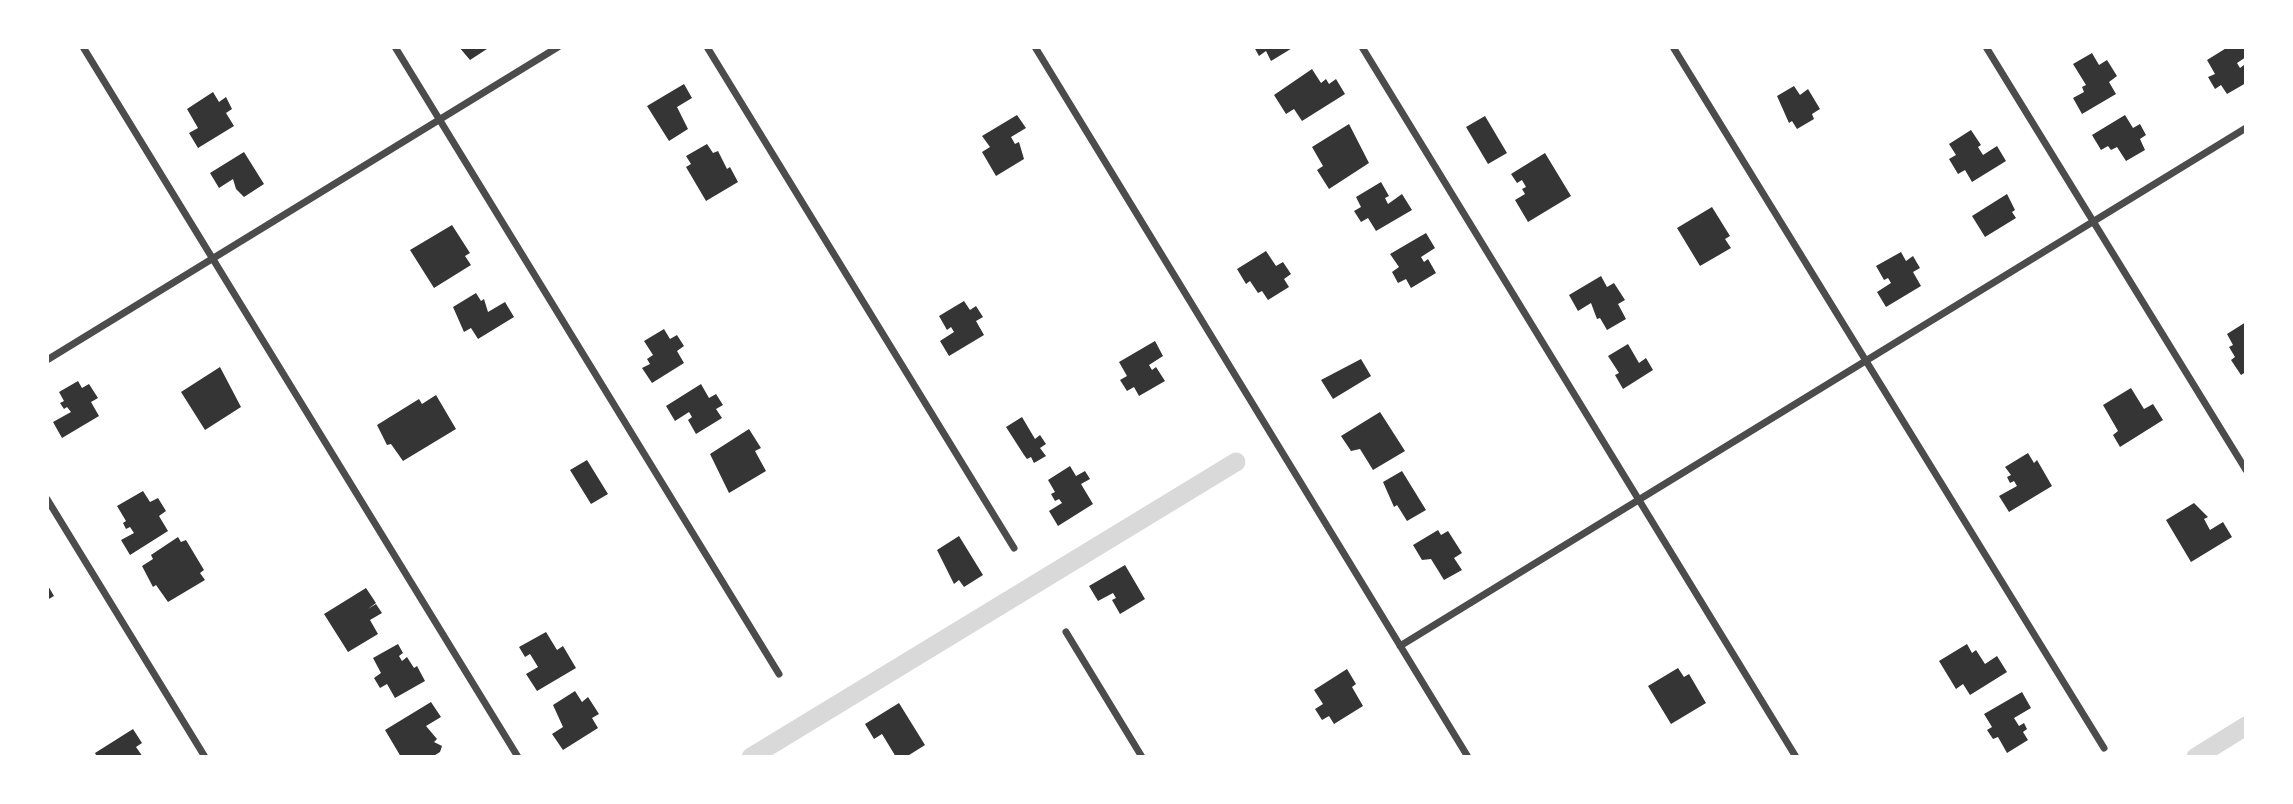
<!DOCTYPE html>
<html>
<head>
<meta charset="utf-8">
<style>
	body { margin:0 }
	#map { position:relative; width:2293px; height:804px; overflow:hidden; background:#fff; font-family:Roboto,sans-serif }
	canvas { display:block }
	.frame { position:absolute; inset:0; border:49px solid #fff; pointer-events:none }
</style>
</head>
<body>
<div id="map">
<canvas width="2293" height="804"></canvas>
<div class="frame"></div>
</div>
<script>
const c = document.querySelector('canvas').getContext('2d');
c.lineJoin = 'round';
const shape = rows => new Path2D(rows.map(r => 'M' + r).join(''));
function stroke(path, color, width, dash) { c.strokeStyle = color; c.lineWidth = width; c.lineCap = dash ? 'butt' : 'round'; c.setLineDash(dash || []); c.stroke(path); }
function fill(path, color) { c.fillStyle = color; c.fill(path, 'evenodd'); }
const canal = shape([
	[751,757,1236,462],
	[2196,757,2246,726]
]);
const building = shape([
	[459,47,490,47,470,60],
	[1254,47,1294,47,1271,61,1266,51,1259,56],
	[2228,47,2246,47,2246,57,2237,63,2240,68,2244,65,2246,69,2246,83,2227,94,2221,85,2215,89,2208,77,2215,74,2207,60],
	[2092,53,2099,65,2107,60,2117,76,2109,82,2116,94,2082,114,2073,98,2084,92,2082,87,2086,85,2073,64],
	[1312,69,1321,83,1326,79,1329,84,1336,79,1345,94,1302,121,1294,109,1286,114,1274,95],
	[684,84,692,98,677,107,688,129,669,141,647,106],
	[1794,86,1800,95,1808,89,1820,109,1812,114,1814,119,1797,129,1792,121,1789,123,1777,96],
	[213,92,219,102,226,97,232,109,226,113,234,126,198,148,189,133,198,128,187,109],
	[1017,115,1026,128,1011,137,1015,144,1019,142,1024,159,996,176,982,152,990,147,982,136],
	[2125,115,2133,128,2140,124,2146,135,2140,139,2145,150,2126,161,2117,147,2111,150,2108,146,2101,150,2092,135],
	[1485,116,1507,153,1488,164,1466,127],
	[1349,124,1369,163,1329,189,1317,170,1323,166,1312,147],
	[1971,130,1981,145,1978,147,1983,155,1997,146,2006,161,1972,182,1965,170,1958,174,1949,159,1956,155,1949,144],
	[707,144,713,153,718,151,727,169,730,167,738,182,706,201,686,167,691,164,686,156],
	[244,152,264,184,244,197,236,189,233,179,219,188,210,173],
	[1545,153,1571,196,1528,222,1515,200,1525,194,1522,189,1526,187,1522,180,1517,183,1511,174],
	[1381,182,1389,196,1385,198,1388,204,1402,194,1412,210,1376,231,1368,218,1361,222,1354,211,1361,207,1356,197],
	[2007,194,2015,210,2012,212,2016,218,1985,237,1972,216],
	[1712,207,1730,236,1725,239,1731,248,1700,266,1677,228],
	[452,225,470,253,465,256,471,265,434,288,410,250],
	[1426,233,1435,248,1421,257,1424,262,1428,259,1436,273,1411,288,1406,279,1398,283,1392,272,1399,267,1390,254],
	[1266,251,1276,266,1283,262,1291,274,1284,279,1289,287,1268,300,1262,291,1258,293,1250,281,1246,284,1237,269],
	[1901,252,1906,261,1913,256,1920,268,1913,272,1921,286,1886,307,1877,292,1891,283,1888,278,1884,280,1876,266],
	[1601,276,1607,287,1614,283,1625,300,1618,304,1626,319,1607,330,1600,318,1597,319,1591,303,1578,311,1569,295],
	[476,293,481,301,484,299,488,312,505,302,514,317,478,339,471,328,464,332,453,307],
	[964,301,970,310,976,306,983,317,976,321,984,335,949,356,940,341,954,332,951,327,947,330,939,316],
	[2246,322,2246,372,2241,375,2231,360,2235,357,2229,347,2233,345,2227,334],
	[664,329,670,339,677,335,684,346,677,351,684,363,652,383,642,368,650,364,647,359,653,355,644,341],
	[1155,341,1163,356,1149,365,1152,370,1156,367,1165,381,1139,396,1134,387,1127,391,1120,380,1127,376,1119,362],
	[1628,344,1639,363,1646,358,1653,370,1623,389,1615,375,1619,373,1608,356],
	[1361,359,1371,376,1333,399,1321,380],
	[220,367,241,407,205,430,181,392],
	[78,381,82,388,89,384,98,398,91,402,99,416,62,438,53,422,71,412,67,407,64,409,60,403,64,401,59,392],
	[701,384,709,398,716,394,723,405,716,409,722,418,696,434,688,420,692,417,689,412,675,421,666,406],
	[2131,388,2144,409,2153,404,2163,420,2120,447,2113,435,2118,431,2103,405],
	[436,395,456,429,403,461,391,444,387,445,377,425,419,399,422,404],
	[1380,412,1405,451,1373,470,1360,449,1351,451,1341,436],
	[1022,417,1035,439,1040,435,1046,444,1040,448,1046,456,1034,463,1031,457,1027,459,1024,455,1006,427],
	[749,429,761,448,755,451,766,471,729,493,710,454],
	[2028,453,2034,463,2037,460,2052,486,2009,512,1999,496,2017,486,2014,481,2010,483,2007,477,2011,475,2005,467],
	[587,460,608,494,591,504,570,470],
	[1070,466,1076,476,1085,471,1090,479,1081,484,1093,504,1058,526,1049,511,1062,503,1059,499,1055,501,1051,494,1055,492,1048,480],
	[1402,471,1426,510,1407,521,1397,505,1394,507,1383,482],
	[143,491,150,502,158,498,166,511,159,516,168,531,130,555,121,540,134,533,130,527,126,529,123,523,126,521,117,506],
	[2194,503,2208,517,2204,519,2210,530,2223,522,2232,537,2191,562,2166,520],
	[1438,530,1441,535,1448,531,1462,553,1454,558,1462,570,1444,580,1431,559,1422,560,1413,545],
	[959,536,983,575,964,587,959,580,954,584,937,550],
	[178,537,181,542,186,540,204,570,200,573,205,580,168,602,156,585,153,587,142,566,153,559,151,555],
	[1125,565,1145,599,1120,614,1112,600,1116,598,1113,593,1098,601,1089,586],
	[47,584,54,596,47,600],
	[366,588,376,603,368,609,376,604,382,613,370,620,378,634,348,652,324,614],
	[546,632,557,650,563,646,576,668,537,691,526,674,538,667,530,654,525,657,519,647],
	[398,644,403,653,399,656,402,661,407,657,414,668,417,666,425,681,395,698,387,684,380,688,374,678,381,673,373,658],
	[1967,644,1972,653,1976,650,1985,664,1997,656,2007,672,1970,695,1963,684,1956,689,1939,661],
	[1678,668,1684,677,1689,674,1706,703,1671,724,1648,686],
	[1347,669,1356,684,1352,687,1363,706,1334,724,1329,716,1322,720,1315,709,1323,704,1314,690],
	[575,691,582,702,588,697,599,714,592,718,598,728,563,750,552,734,563,727,553,705],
	[2022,692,2031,708,2014,718,2019,726,2024,723,2027,729,2023,732,2028,740,2007,753,1998,737,1993,739,1987,730,1992,727,1984,714],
	[431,702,441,717,426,726,437,739,434,742,442,746,440,752,432,757,401,757,385,730],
	[899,703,925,745,906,757,896,757,882,734,874,739,865,724],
	[133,729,142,743,136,747,143,757,97,757,95,753]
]);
const minor = shape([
	[83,47,518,757],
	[395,47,779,674],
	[707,47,1014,548],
	[1035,47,1468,757],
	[1362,47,1796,757],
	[1673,47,2104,748],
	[1986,47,2246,470],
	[47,360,558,47],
	[47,499,205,757],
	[1066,632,1142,757],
	[1400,646,2246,128]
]);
stroke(canal, '#d9d9d9', 19);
fill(building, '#353535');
stroke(minor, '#4c4c4c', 7);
</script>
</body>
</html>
